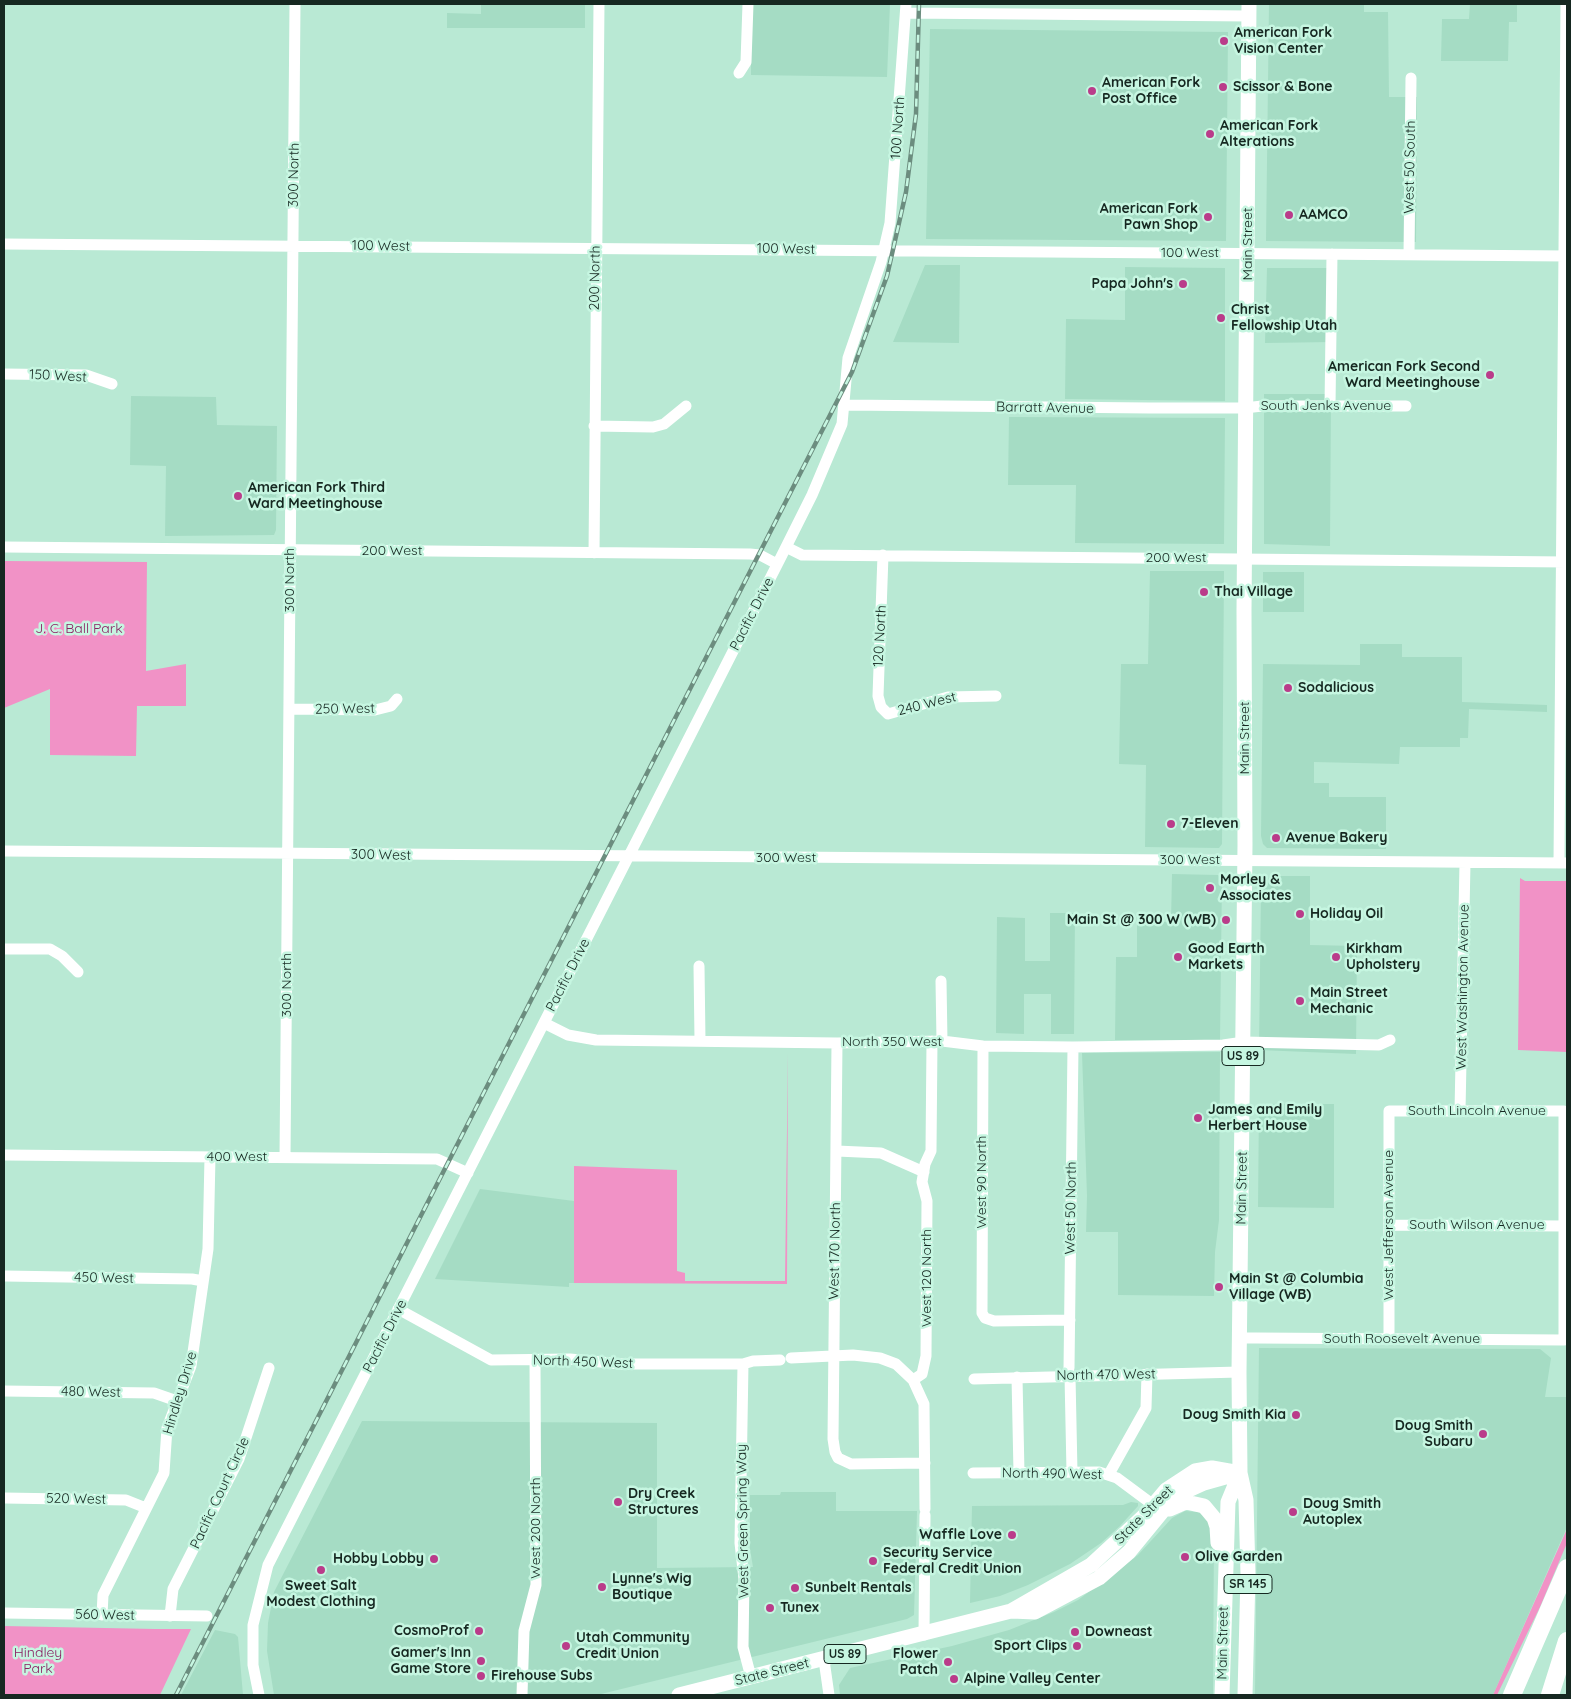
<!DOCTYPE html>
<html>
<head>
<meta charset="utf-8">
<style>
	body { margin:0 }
	#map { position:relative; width:1571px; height:1699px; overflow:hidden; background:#b9e9d4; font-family:Quicksand,sans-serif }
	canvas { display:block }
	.frame { position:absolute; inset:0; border:5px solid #162821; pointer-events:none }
</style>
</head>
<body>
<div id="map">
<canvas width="1571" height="1699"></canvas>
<div class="frame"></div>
</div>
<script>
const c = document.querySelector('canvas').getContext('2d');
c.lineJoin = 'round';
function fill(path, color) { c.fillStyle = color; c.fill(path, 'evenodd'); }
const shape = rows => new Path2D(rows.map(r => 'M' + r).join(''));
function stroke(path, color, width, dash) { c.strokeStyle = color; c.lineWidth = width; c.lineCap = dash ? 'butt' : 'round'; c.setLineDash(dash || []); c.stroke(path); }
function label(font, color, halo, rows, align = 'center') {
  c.font = font + ' Quicksand,sans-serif'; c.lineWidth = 5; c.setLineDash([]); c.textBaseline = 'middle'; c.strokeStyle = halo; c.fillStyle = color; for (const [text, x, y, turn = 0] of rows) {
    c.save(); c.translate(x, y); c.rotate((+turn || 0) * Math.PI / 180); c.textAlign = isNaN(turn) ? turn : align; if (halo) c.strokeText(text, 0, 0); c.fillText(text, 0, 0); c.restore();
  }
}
const built = shape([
	[481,4,585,4,585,28,447,28,447,13,481,14],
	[890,4,887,77,751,75,751,5],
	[1269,4,1364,4,1364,12,1388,12,1389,97,1417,97,1416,242,1266,241],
	[1470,4,1517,4,1517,22,1509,22,1508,61,1441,61,1442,19,1469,19],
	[930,29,1228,32,1226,241,926,239],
	[925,265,960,265,959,343,893,342],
	[1125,267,1225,268,1225,401,1065,399,1066,319,1125,320],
	[1267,268,1332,268,1332,342,1265,343],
	[1264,394,1331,394,1330,546,1264,544],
	[131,396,216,397,217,425,277,426,276,530,274,535,165,536,166,466,130,465],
	[1009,417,1225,418,1224,544,1075,543,1076,485,1008,485],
	[1150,571,1224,571,1222,844,1219,848,1145,847,1146,765,1119,764,1121,664,1148,664],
	[1263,572,1304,572,1304,612,1263,612],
	[1360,644,1402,644,1402,657,1462,657,1462,702,1547,705,1547,712,1469,709,1468,738,1460,738,1460,747,1400,747,1399,764,1314,762,1314,783,1329,783,1329,797,1386,797,1386,849,1267,848,1263,844,1261,836,1263,664,1360,665],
	[1172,874,1218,875,1222,878,1220,1040,1115,1040,1116,957,1137,957,1137,921,1171,922],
	[1272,876,1310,876,1310,945,1357,946,1356,1054,1259,1050,1261,891,1262,883],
	[1050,913,1075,913,1074,1034,1051,1034,1051,994,1024,994,1024,1034,996,1033,997,917,1025,918,1025,961,1050,961],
	[1220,1052,1219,1220,1215,1252,1214,1296,1118,1295,1118,1232,1086,1232,1087,1196,1082,1053],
	[1259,1104,1334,1104,1334,1208,1258,1207],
	[480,1189,574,1201,574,1283,569,1283,569,1287,435,1279],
	[1259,1348,1540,1349,1551,1358,1545,1397,1567,1397,1567,1527,1493,1695,1255,1695],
	[362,1421,657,1423,657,1568,753,1567,750,1549,750,1495,780,1495,781,1492,836,1492,836,1511,917,1511,914,1615,907,1619,597,1695,274,1695,267,1651,268,1623,274,1592],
	[1131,1502,1138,1503,1138,1506,1120,1526,1101,1543,1070,1564,1028,1585,1000,1596,970,1603,972,1506,1123,1505],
	[1185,1511,1198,1512,1206,1517,1214,1529,1213,1695,840,1695,839,1685,850,1668,952,1646,1009,1630,1054,1612,1078,1600,1138,1555,1172,1518],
	[215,1630,235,1634,238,1637,243,1695,181,1695]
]);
const green = shape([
	[4,561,147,562,146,671,186,664,186,706,137,706,136,756,50,755,50,689,4,708],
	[1520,878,1525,881,1567,881,1567,1052,1518,1050],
	[788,1053,787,1284,574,1283,574,1166,677,1170,677,1271,685,1273,685,1281,785,1281],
	[1567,1529,1567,1543,1540,1607,1497,1695,1493,1695],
	[4,1626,155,1629,191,1629,160,1695,4,1695]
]);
const minor = shape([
	[906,13,1249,16],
	[739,73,746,62,748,4],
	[4,244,1567,256],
	[1409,255,1411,78],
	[4,374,86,375,112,384],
	[845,405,1149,408,1245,408,1262,406,1406,406],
	[1330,406,1332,254],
	[594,426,653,427,664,424,686,406],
	[4,547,750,554,760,555,777,564],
	[786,547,802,555,1567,562],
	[594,553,599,4],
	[883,555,878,696,881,707,888,714,948,697,996,696],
	[289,709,375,710,391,706,397,699],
	[4,851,1567,863],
	[1559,863,1566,4],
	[4,949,50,949,62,956,78,972],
	[699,966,700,1040],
	[941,981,942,1041],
	[544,1023,568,1035,596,1040,837,1043,942,1041,983,1046,1073,1047,1223,1045,1244,1042,1379,1045,1390,1040],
	[837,1043,833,1439,835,1452,838,1458,851,1464,925,1463],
	[983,1046,982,1313,985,1318,994,1321,1070,1320],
	[1460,1111,1465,863],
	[837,1151,881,1153,924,1172],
	[4,1155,437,1159,468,1173],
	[285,1157,295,4],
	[1389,1225,1564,1226],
	[4,1276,192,1279,203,1281],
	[398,1309,491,1360,570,1359,621,1364,743,1364,753,1361,780,1360],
	[1240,1338,1256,1338,1564,1340,1564,1111,1389,1111,1389,1339],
	[791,1358,853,1355,880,1358,896,1364,913,1380,924,1404,925,1509],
	[743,1364,740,1543,744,1579,743,1647,751,1677],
	[1069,1368,1073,1047],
	[1070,1376,1072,1472],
	[1017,1377,1019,1473],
	[974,1379,1239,1372],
	[913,1380,922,1374,926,1356,927,1201,922,1182,925,1164,931,1151,932,1041],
	[4,1391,154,1393,177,1401],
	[973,1473,1099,1472,1117,1478,1152,1504],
	[1109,1474,1146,1408,1147,1374],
	[4,1498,126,1500,146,1508],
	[4,1613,207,1616],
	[102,1615,103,1595,164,1473,167,1428,191,1366,208,1249,210,1157],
	[170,1616,173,1589,239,1459,269,1368],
	[924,1635,925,1515],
	[824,1660,829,1695],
	[259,1695,253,1665,253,1625,268,1565,782,555,812,495,842,424,848,358,881,262,890,223,906,4],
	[522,1695,524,1631,536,1585,535,1359]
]);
const major = shape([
	[1170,1509,1186,1502,1204,1506,1214,1518,1217,1527,1218,1543],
	[1012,1611,1035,1612,1099,1578,1129,1552,1170,1502,1182,1493,1204,1483,1236,1474],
	[679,1695,1011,1611,1091,1565,1144,1516,1166,1490,1195,1471,1212,1468,1240,1473],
	[1222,1695,1228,1502,1240,1473],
	[1245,1695,1248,1574,1246,1500,1240,1473,1239,1372,1245,845,1244,610,1249,4]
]);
const highway = shape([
	[1512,1695,1567,1568],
	[1550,1695,1567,1641]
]);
const rail = shape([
	[176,1695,852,372,887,276,906,192,916,114,919,4]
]);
const markers = [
	[1224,41,5,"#ba3c8a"],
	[1223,87,5,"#ba3c8a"],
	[1092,91,5,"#ba3c8a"],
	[1210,134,5,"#ba3c8a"],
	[1289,215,5,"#ba3c8a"],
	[1208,217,5,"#ba3c8a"],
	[1183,284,5,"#ba3c8a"],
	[1221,318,5,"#ba3c8a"],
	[1490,375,5,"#ba3c8a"],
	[238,496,5,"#ba3c8a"],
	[1204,592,5,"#ba3c8a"],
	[1288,688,5,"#ba3c8a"],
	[1171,824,5,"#ba3c8a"],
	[1276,838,5,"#ba3c8a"],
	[1210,888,5,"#ba3c8a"],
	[1300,914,5,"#ba3c8a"],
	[1226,920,5,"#ba3c8a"],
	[1178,957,5,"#ba3c8a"],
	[1336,957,5,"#ba3c8a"],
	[1300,1001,5,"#ba3c8a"],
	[1198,1118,5,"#ba3c8a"],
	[1219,1287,5,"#ba3c8a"],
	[1296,1415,5,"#ba3c8a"],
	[1483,1434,5,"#ba3c8a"],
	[618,1502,5,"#ba3c8a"],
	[1293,1512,5,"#ba3c8a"],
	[1012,1535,5,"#ba3c8a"],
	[1185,1557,5,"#ba3c8a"],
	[434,1559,5,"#ba3c8a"],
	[873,1561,5,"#ba3c8a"],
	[321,1570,5,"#ba3c8a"],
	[602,1587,5,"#ba3c8a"],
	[795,1588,5,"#ba3c8a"],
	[770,1608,5,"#ba3c8a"],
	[479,1631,5,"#ba3c8a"],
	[1075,1632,5,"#ba3c8a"],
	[566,1646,5,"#ba3c8a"],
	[1077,1646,5,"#ba3c8a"],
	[481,1661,5,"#ba3c8a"],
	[948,1662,5,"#ba3c8a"],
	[481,1676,5,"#ba3c8a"],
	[954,1679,5,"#ba3c8a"]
];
const shields = [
	[1243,1056,42],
	[1248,1584,48],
	[845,1654,42]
];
const shieldNames = [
	["US 89",1243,1056],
	["SR 145",1248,1584],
	["US 89",845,1654]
];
const poiNames = [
	["American Fork",1234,33],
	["Vision Center",1234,49],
	["American Fork",1102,83],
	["Post Office",1102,99],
	["Scissor & Bone",1233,87],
	["American Fork",1220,126],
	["Alterations",1220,142],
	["American Fork",1198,209,"right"],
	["Pawn Shop",1198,225,"right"],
	["AAMCO",1299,215],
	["Papa John's",1173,284,"right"],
	["Christ",1231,310],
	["Fellowship Utah",1231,326],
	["American Fork Second",1480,367,"right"],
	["Ward Meetinghouse",1480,383,"right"],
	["American Fork Third",248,488],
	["Ward Meetinghouse",248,504],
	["Thai Village",1214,592],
	["Sodalicious",1298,688],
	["7-Eleven",1181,824],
	["Avenue Bakery",1286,838],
	["Morley &",1220,880],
	["Associates",1220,896],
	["Holiday Oil",1310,914],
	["Main St @ 300 W (WB)",1216,920,"right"],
	["Good Earth",1188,949],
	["Markets",1188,965],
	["Kirkham",1346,949],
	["Upholstery",1346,965],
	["Main Street",1310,993],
	["Mechanic",1310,1009],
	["James and Emily",1208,1110],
	["Herbert House",1208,1126],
	["Main St @ Columbia",1229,1279],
	["Village (WB)",1229,1295],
	["Doug Smith Kia",1286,1415,"right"],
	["Doug Smith",1473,1426,"right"],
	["Subaru",1473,1442,"right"],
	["Dry Creek",628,1494],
	["Structures",628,1510],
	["Doug Smith",1303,1504],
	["Autoplex",1303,1520],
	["Waffle Love",1002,1535,"right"],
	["Security Service",883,1553],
	["Federal Credit Union",883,1569],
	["Olive Garden",1195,1557],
	["Hobby Lobby",424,1559,"right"],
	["Lynne's Wig",612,1579],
	["Boutique",612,1595],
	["Sweet Salt",321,1586,"center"],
	["Modest Clothing",321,1602,"center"],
	["Sunbelt Rentals",805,1588],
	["Tunex",780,1608],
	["CosmoProf",469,1631,"right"],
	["Downeast",1085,1632],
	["Utah Community",576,1638],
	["Credit Union",576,1654],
	["Sport Clips",1067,1646,"right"],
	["Gamer's Inn",471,1653,"right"],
	["Game Store",471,1669,"right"],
	["Flower",938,1654,"right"],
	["Patch",938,1670,"right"],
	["Firehouse Subs",491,1676],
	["Alpine Valley Center",964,1679]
];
const streetNames = [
	["100 North",898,128,-86],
	["West 50 South",1410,167,-89],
	["300 North",294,175,-89],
	["Main Street",1248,244,-90],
	["100 West",381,246,1],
	["100 West",786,249,1],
	["100 West",1190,253],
	["200 North",595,278,-89],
	["150 West",58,376,3],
	["South Jenks Avenue",1326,406],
	["Barratt Avenue",1045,408,1],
	["200 West",392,551],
	["200 West",1176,558],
	["300 North",290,580,-90],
	["Pacific Drive",752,614,-63],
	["120 North",880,636,-87],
	["240 West",927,704,-14],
	["250 West",345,709,-1],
	["Main Street",1245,738,-90],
	["300 West",381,855,1],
	["300 West",786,858],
	["300 West",1190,860],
	["Pacific Drive",568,975,-63],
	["300 North",287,985,-90],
	["West Washington Avenue",1463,987,-89],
	["North 350 West",892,1042],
	["South Lincoln Avenue",1477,1111],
	["400 West",237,1157],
	["West 90 North",982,1182,-90],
	["Main Street",1242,1188,-89],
	["West 50 North",1071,1208,-89],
	["West Jefferson Avenue",1389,1225,-90],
	["South Wilson Avenue",1477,1225],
	["West 170 North",835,1251,-89],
	["450 West",104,1278,1],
	["West 120 North",927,1278,-90],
	["Pacific Drive",385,1336,-63],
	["South Roosevelt Avenue",1402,1339],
	["North 450 West",583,1362,2],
	["North 470 West",1106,1375,-1],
	["480 West",91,1392,1],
	["Hindley Drive",180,1393,-73],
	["North 490 West",1052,1474,1],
	["Pacific Court Circle",220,1493,-65],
	["520 West",76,1499,1],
	["State Street",1144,1515,-45],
	["West Green Spring Way",743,1521,-91],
	["West 200 North",536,1528,-90],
	["560 West",105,1615,1],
	["Main Street",1223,1643,-89],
	["State Street",772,1672,-14]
];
const parkNames = [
	["J. C. Ball Park",79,629],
	["Hindley",38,1653],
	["Park",38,1669]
];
fill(built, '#a5dcc4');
fill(green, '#f192c6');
stroke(minor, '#fff', 11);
stroke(major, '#fff', 15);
stroke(highway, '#fff', 18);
stroke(rail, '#6c8d7f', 4.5);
stroke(rail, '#c6f6e1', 2.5, [8]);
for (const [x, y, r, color] of markers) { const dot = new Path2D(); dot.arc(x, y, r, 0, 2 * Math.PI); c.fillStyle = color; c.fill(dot); stroke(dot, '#c6f6e1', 2); }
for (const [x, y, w] of shields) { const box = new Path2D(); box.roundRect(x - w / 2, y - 9.5, w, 19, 4); c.fillStyle = '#c6f6e1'; c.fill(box); stroke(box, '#162821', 1); }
label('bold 12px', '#162821', null, shieldNames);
label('bold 14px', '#162821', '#c6f6e1', poiNames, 'left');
label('14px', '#162821', '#c6f6e1', streetNames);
label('14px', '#8a2163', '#c6f6e1', parkNames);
</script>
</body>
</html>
